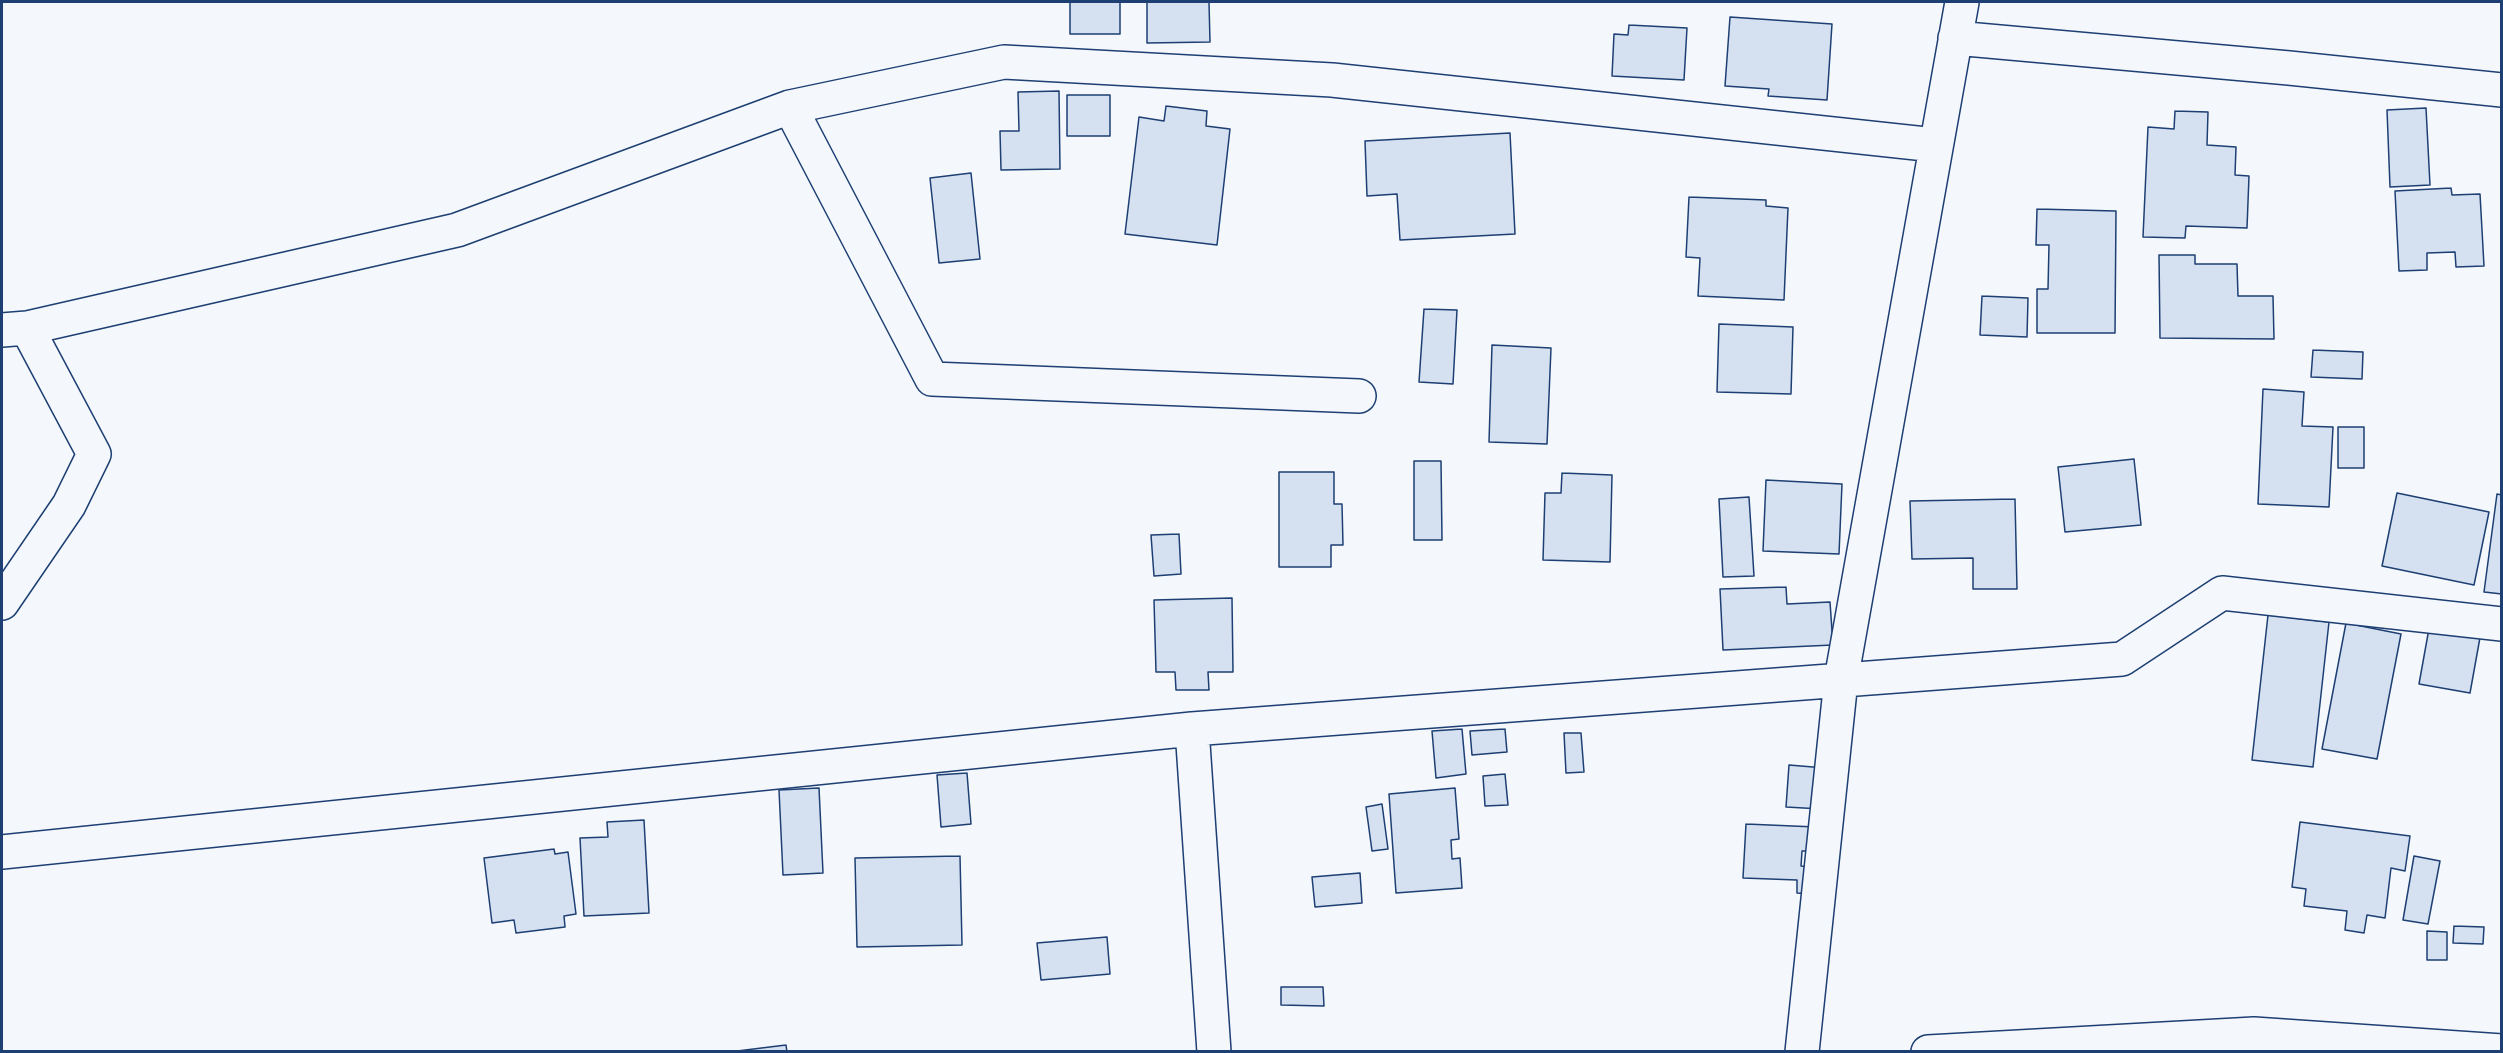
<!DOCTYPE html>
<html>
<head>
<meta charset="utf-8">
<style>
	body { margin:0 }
	#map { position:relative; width:2503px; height:1053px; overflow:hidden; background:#f4f7fb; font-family:"Fira Sans",sans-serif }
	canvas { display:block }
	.frame { position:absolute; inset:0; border:3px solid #1d3f73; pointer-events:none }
</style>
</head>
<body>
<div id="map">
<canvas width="2503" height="1053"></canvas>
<div class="frame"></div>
</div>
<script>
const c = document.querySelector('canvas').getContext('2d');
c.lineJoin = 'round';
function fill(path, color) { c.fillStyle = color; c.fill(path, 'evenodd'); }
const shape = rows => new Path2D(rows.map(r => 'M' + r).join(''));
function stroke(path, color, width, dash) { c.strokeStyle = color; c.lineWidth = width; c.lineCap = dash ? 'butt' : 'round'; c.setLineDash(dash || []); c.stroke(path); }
const building = shape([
	[1070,2,1120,2,1120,34,1070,34,1070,2],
	[1147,2,1209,2,1210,42,1147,43,1147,2],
	[1730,17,1832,24,1827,100,1768,96,1769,89,1725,86,1730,17],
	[1629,25,1687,28,1684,80,1612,76,1614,34,1628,35,1629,25],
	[1059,91,1060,169,1001,170,1000,131,1019,131,1018,92,1059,91],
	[1067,95,1110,95,1110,136,1067,136,1067,95],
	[1166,106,1207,111,1206,126,1230,129,1217,245,1125,234,1139,117,1164,121,1166,106],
	[2426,108,2430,185,2390,187,2387,110,2426,108],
	[2175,111,2208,112,2207,145,2236,147,2235,175,2249,176,2247,228,2186,226,2185,238,2143,237,2148,127,2174,129,2175,111],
	[1510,133,1515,234,1400,240,1397,194,1367,196,1365,141,1510,133],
	[971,173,980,259,939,263,930,178,971,173],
	[2451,188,2452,195,2480,194,2484,266,2456,267,2455,252,2427,253,2427,270,2399,271,2395,191,2451,188],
	[1689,197,1766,200,1766,206,1788,208,1784,300,1698,296,1700,258,1686,257,1689,197],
	[2037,209,2116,211,2115,333,2037,333,2037,289,2048,289,2049,245,2036,245,2037,209],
	[2159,255,2195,255,2195,264,2237,264,2238,296,2273,296,2274,339,2160,338,2159,255],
	[1982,296,2028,298,2027,337,1980,335,1982,296],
	[1424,309,1457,310,1453,384,1419,382,1424,309],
	[1719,324,1793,327,1791,394,1717,392,1719,324],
	[1492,345,1551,348,1547,444,1489,442,1492,345],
	[2313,350,2363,352,2362,379,2311,377,2313,350],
	[2263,389,2304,392,2302,426,2333,427,2329,507,2258,504,2263,389],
	[2338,427,2364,427,2364,468,2338,468,2338,427],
	[2134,459,2141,525,2065,532,2058,467,2134,459],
	[1414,461,1441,461,1442,540,1414,540,1414,461],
	[1279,472,1334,472,1334,504,1342,504,1343,545,1331,545,1331,567,1279,567,1279,472],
	[1562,473,1612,475,1610,562,1543,560,1545,493,1561,493,1562,473],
	[1766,480,1842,484,1839,554,1763,551,1766,480],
	[2397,493,2489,512,2474,585,2382,566,2397,493],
	[2497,494,2502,495,2502,594,2484,592,2497,494],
	[1749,497,1754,576,1723,577,1719,499,1749,497],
	[2015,499,2017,589,1973,589,1973,558,1912,559,1910,501,2015,499],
	[1179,534,1181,574,1154,576,1151,535,1179,534],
	[1786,587,1787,604,1830,602,1833,645,1723,650,1720,589,1786,587],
	[1232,598,1233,672,1208,672,1209,690,1176,690,1175,672,1156,672,1154,600,1232,598],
	[2268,615,2329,622,2313,767,2252,760,2268,615],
	[2346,623,2401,634,2377,759,2322,749,2346,623],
	[2430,623,2481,632,2470,693,2419,684,2430,623],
	[1462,729,1466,774,1436,778,1432,731,1462,729],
	[1505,729,1507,752,1472,755,1470,731,1505,729],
	[1564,733,1581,733,1584,772,1566,773,1564,733],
	[1789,765,1825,768,1821,809,1786,807,1789,765],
	[967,773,971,824,941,827,937,775,967,773],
	[1505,774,1508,805,1485,806,1483,776,1505,774],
	[819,788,823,873,783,875,779,790,819,788],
	[1455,788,1459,839,1451,840,1452,859,1460,858,1462,888,1396,893,1389,794,1455,788],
	[1382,804,1388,849,1372,851,1366,807,1382,804],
	[644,820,649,913,584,916,580,838,608,837,607,822,644,820],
	[2300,822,2410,836,2405,871,2391,868,2385,918,2367,915,2364,933,2345,930,2347,911,2304,906,2306,889,2292,887,2300,822],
	[1746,824,1816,827,1816,851,1802,851,1801,866,1813,867,1812,894,1797,893,1797,880,1743,878,1746,824],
	[554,849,555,854,568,852,576,914,564,916,565,927,516,933,514,920,492,923,484,858,554,849],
	[960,856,962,945,857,947,855,858,960,856],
	[2414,856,2440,861,2428,924,2403,920,2414,856],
	[1360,873,1362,903,1315,907,1312,877,1360,873],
	[2454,926,2484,927,2483,944,2453,943,2454,926],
	[2427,931,2447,932,2447,960,2427,960,2427,931],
	[1107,937,1110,974,1041,980,1037,943,1107,937],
	[1281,987,1323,987,1324,1006,1281,1005,1281,987],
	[786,1045,787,1052,729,1052,786,1045]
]);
const street = shape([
	[1955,38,2289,68,2502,90],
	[790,107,932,379,1359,396],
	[2,330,27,328,457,230,790,107,1004,62,1332,80,1935,145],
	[2,603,69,505,94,454,27,328],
	[1192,729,1214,1052],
	[2,852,1192,729,2122,659,2222,593,2502,624],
	[1802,1052,1841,680,1962,2],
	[1928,1052,2254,1034,2502,1051]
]);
fill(building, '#d5e0f0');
stroke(building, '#1d3f73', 1.5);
stroke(street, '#1d3f73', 36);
stroke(street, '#f4f7fb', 33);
</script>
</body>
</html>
